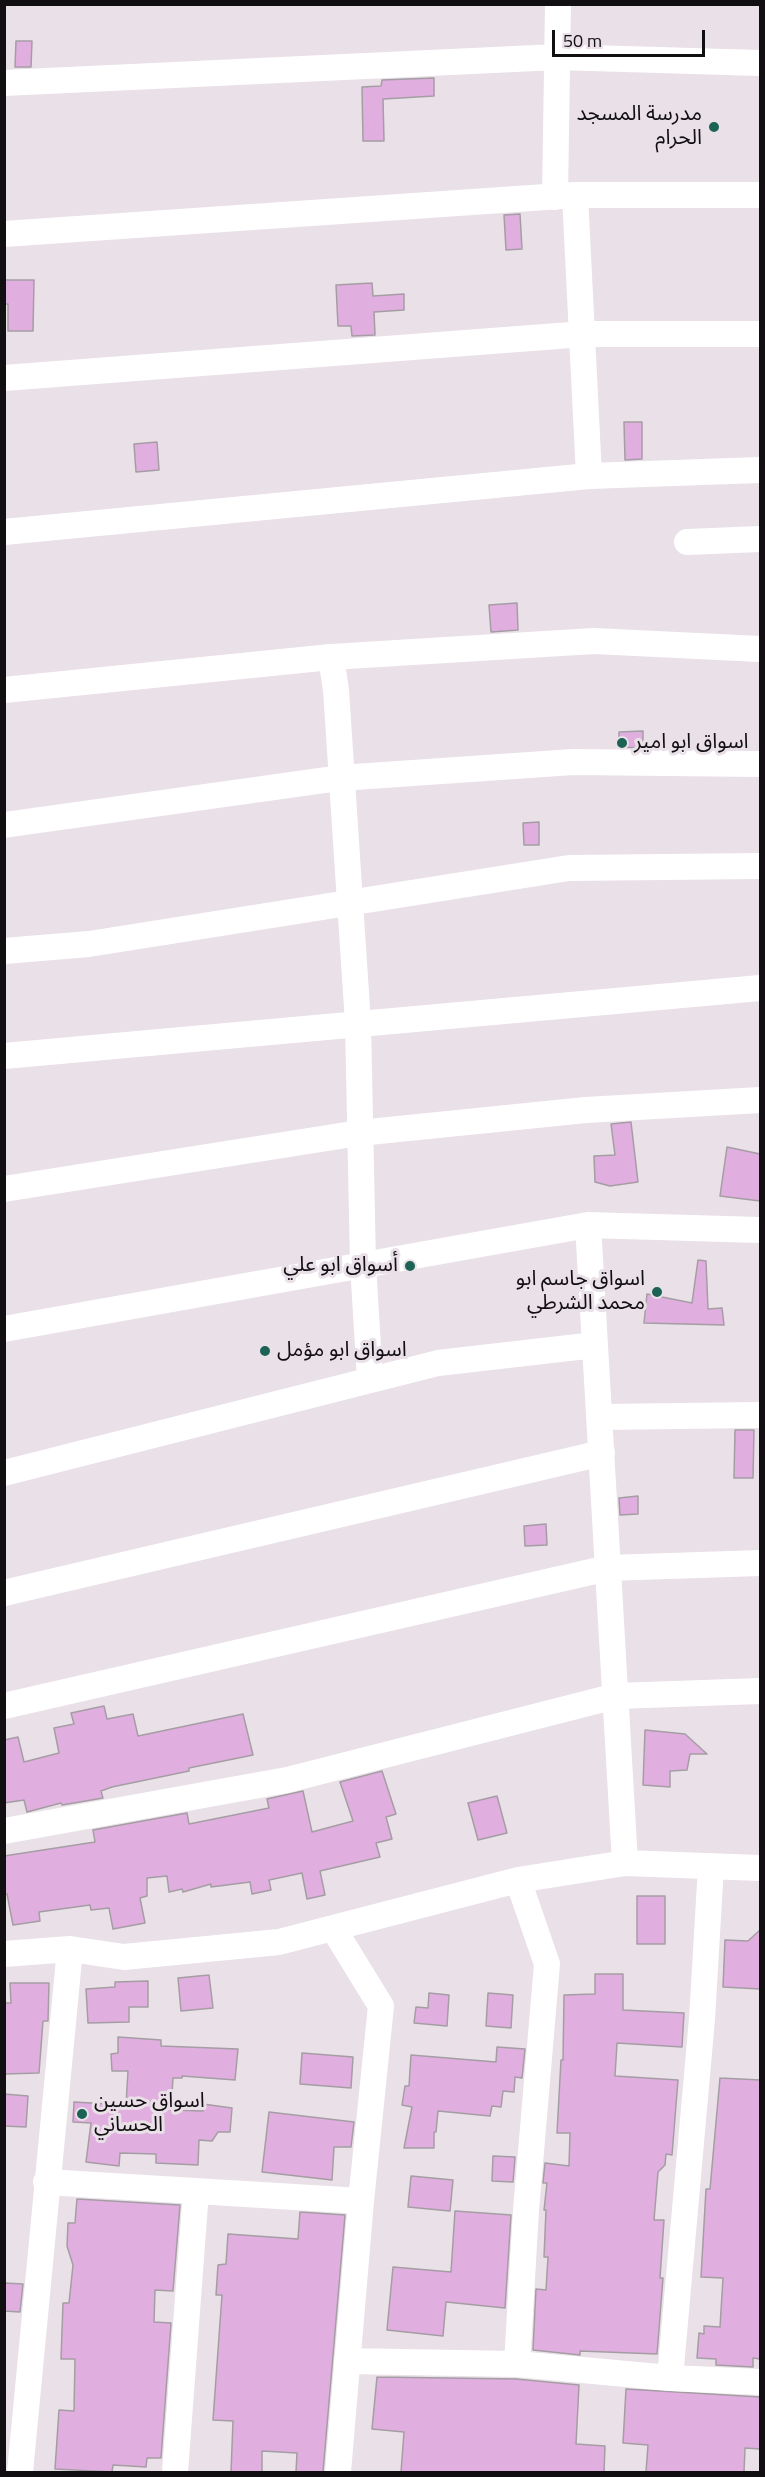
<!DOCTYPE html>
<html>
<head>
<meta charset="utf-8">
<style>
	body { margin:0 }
	#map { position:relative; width:765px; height:2477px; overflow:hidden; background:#e9e0e8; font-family:"Titillium Web",sans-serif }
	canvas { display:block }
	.frame { position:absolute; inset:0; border:6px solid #120f12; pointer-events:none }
	.scale { position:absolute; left:552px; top:30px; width:153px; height:27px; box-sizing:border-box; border:3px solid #120f12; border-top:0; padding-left:8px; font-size:18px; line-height:21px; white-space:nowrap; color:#120f12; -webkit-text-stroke:4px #e9e0e8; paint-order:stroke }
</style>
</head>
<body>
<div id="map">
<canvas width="765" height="2477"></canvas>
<div class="frame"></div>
<div class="scale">50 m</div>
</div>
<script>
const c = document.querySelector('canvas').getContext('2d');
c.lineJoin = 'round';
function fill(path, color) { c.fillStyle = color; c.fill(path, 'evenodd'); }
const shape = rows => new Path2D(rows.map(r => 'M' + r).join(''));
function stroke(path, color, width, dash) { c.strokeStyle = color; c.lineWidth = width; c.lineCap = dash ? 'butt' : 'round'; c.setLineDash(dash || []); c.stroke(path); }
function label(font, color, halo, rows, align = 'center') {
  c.font = font + ' "Titillium Web","Noto Sans Arabic",sans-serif'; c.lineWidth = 6; c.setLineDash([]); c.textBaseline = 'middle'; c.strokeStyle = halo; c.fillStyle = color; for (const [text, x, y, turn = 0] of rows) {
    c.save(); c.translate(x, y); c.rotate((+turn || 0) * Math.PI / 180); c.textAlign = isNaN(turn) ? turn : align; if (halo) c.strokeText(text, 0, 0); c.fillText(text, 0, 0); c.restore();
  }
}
const building = shape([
	[16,41,32,41,31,67,15,67,16,41],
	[434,78,434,96,383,99,384,141,363,141,362,87,381,86,382,80,434,78],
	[520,214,522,249,506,250,504,215,520,214],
	[4,280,34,280,33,331,8,331,8,304,4,304,4,280],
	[372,283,373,296,404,294,404,310,374,312,375,335,352,336,351,326,338,326,336,285,372,283],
	[624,422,642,422,642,459,625,460,624,422],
	[157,442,159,470,136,472,134,444,157,442],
	[517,603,518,630,491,632,489,605,517,603],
	[643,731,643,748,619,747,619,732,643,731],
	[539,822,539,845,524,845,523,823,539,822],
	[631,1122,638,1182,610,1186,595,1182,594,1156,615,1155,611,1124,631,1122],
	[727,1147,760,1154,760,1201,720,1196,727,1147],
	[698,1260,706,1261,708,1309,722,1308,724,1325,644,1323,647,1294,692,1303,698,1260],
	[735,1430,754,1430,753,1478,734,1478,735,1430],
	[638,1496,638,1514,620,1515,619,1498,638,1496],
	[546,1524,547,1545,525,1546,524,1526,546,1524],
	[104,1706,107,1719,133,1714,138,1736,243,1714,253,1755,189,1768,189,1771,112,1787,101,1791,103,1798,62,1805,61,1803,27,1812,24,1800,4,1803,4,1740,18,1737,24,1762,59,1753,54,1728,74,1724,71,1713,104,1706],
	[645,1730,685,1734,707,1754,690,1754,687,1770,670,1771,670,1787,643,1785,645,1730],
	[382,1771,396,1814,386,1817,392,1839,376,1843,380,1857,320,1871,325,1895,307,1899,302,1873,269,1880,271,1890,252,1894,250,1882,211,1887,211,1884,183,1892,182,1889,169,1892,167,1876,147,1878,147,1896,140,1898,145,1923,113,1929,109,1908,91,1910,90,1905,39,1912,40,1921,13,1925,7,1894,4,1894,4,1856,95,1842,93,1830,187,1813,189,1824,269,1808,267,1799,303,1791,312,1832,353,1821,340,1782,382,1771],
	[497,1796,507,1833,478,1840,468,1803,497,1796],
	[637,1896,665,1896,665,1944,637,1944,637,1896],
	[760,1930,760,1989,723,1987,725,1940,748,1941,760,1930],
	[595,1974,623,1974,623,2010,684,2013,682,2047,617,2043,615,2076,678,2080,672,2155,666,2154,665,2165,658,2172,654,2220,664,2220,660,2278,663,2278,657,2354,580,2351,580,2355,533,2350,536,2289,546,2290,548,2257,544,2257,546,2210,544,2210,547,2183,543,2183,545,2163,569,2166,570,2133,557,2133,561,2060,563,2060,564,1995,595,1994,595,1974],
	[209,1975,213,2008,181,2011,178,1978,209,1975],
	[148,1981,148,2007,129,2007,129,2022,88,2023,86,1989,115,1987,115,1982,148,1981],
	[10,1983,49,1983,48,2021,43,2021,39,2073,4,2074,4,2003,11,2003,10,1983],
	[429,1993,449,1995,447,2026,414,2023,416,2007,428,2008,429,1993],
	[488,1993,513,1995,511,2028,486,2026,488,1993],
	[118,2037,161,2040,161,2046,238,2049,235,2080,182,2076,182,2078,173,2078,171,2110,203,2111,203,2104,232,2108,230,2132,218,2132,212,2141,199,2140,198,2165,156,2163,156,2154,120,2153,119,2166,86,2162,91,2123,73,2122,74,2102,126,2105,128,2071,112,2071,111,2054,118,2053,118,2037],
	[497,2047,525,2049,522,2078,515,2077,514,2092,503,2091,501,2107,492,2106,490,2116,438,2111,436,2132,434,2132,434,2148,404,2148,412,2107,402,2105,405,2086,409,2086,411,2055,496,2062,497,2047],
	[302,2053,353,2057,351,2088,300,2084,302,2053],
	[720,2078,760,2080,760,2359,753,2358,753,2367,716,2365,716,2359,697,2358,699,2333,704,2334,704,2326,720,2327,723,2278,701,2277,706,2189,710,2189,720,2078],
	[4,2094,28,2096,26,2127,4,2126,4,2094],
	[269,2112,354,2122,351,2147,334,2147,332,2180,262,2172,269,2112],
	[493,2156,515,2157,513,2182,492,2181,493,2156],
	[411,2176,453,2180,450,2211,408,2207,411,2176],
	[77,2199,180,2205,173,2291,155,2290,154,2322,171,2323,161,2458,147,2458,146,2467,113,2465,112,2472,55,2469,59,2410,74,2411,75,2359,61,2359,63,2303,69,2303,73,2265,67,2246,68,2223,75,2223,77,2199],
	[455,2211,511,2215,505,2308,446,2302,443,2336,387,2330,393,2267,451,2272,455,2211],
	[300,2212,345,2215,323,2472,296,2472,297,2453,262,2451,262,2472,231,2472,233,2421,213,2420,222,2295,216,2295,218,2265,226,2264,228,2234,298,2239,300,2212],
	[4,2283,23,2284,20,2312,4,2311,4,2283],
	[377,2377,516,2379,579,2385,576,2444,605,2446,604,2472,401,2472,404,2432,372,2429,377,2377],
	[626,2389,760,2397,760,2449,745,2448,744,2472,646,2472,648,2445,623,2443,626,2389]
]);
const minor = shape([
	[4,83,557,57,760,63],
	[575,195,589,476],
	[555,197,558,4],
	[4,234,575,195,760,195],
	[4,378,584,334,760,334],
	[4,532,589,476,760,470],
	[687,542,760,539],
	[331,657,594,641,760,649],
	[4,690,331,657,336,690,358,1023,363,1264,370,1380],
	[4,825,340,778,573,762,760,764],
	[4,951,89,944,569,868,760,866],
	[4,1056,760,988],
	[4,1189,359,1133,586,1110,760,1100],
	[588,1225,760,1230],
	[4,1329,588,1225,625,1863],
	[599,1417,760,1415],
	[4,1473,438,1363,595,1345],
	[4,1593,602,1453],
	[4,1706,608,1568,760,1563],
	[4,1831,287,1780,616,1696,760,1691],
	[333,1928,381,2006,361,2201,338,2472],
	[4,1954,70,1949,124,1957,279,1942,518,1880,625,1863,760,1868],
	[46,2182,361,2201],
	[347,2361,517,2364,670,2378,760,2382],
	[517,2364,526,2210,547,1964,518,1880],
	[670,2378,702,2019,711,1866],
	[20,2472,70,1949],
	[175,2472,196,2191]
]);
const markers = [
	[714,127,6,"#1c6355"],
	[622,743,6,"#1c6355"],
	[410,1266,6,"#1c6355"],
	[657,1292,6,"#1c6355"],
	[265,1351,6,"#1c6355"],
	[82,2114,6,"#1c6355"]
];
const poiNames = [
	["مدرسة المسجد",702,115],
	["الحرام",702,139],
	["اسواق ابو امير",634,743,"left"],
	["أسواق ابو علي",398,1266],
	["اسواق جاسم ابو",645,1280],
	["محمد الشرطي",645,1304],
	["اسواق ابو مؤمل",277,1351,"left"],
	["اسواق حسين",94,2102,"left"],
	["الحساني",94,2126,"left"]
];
fill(building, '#e1afdf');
stroke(building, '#a59da4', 1.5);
stroke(minor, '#fff', 26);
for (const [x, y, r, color] of markers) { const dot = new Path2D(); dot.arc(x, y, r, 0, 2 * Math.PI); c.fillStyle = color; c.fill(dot); stroke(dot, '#e9e0e8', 2); }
label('21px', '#120f12', '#e9e0e8', poiNames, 'right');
</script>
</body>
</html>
